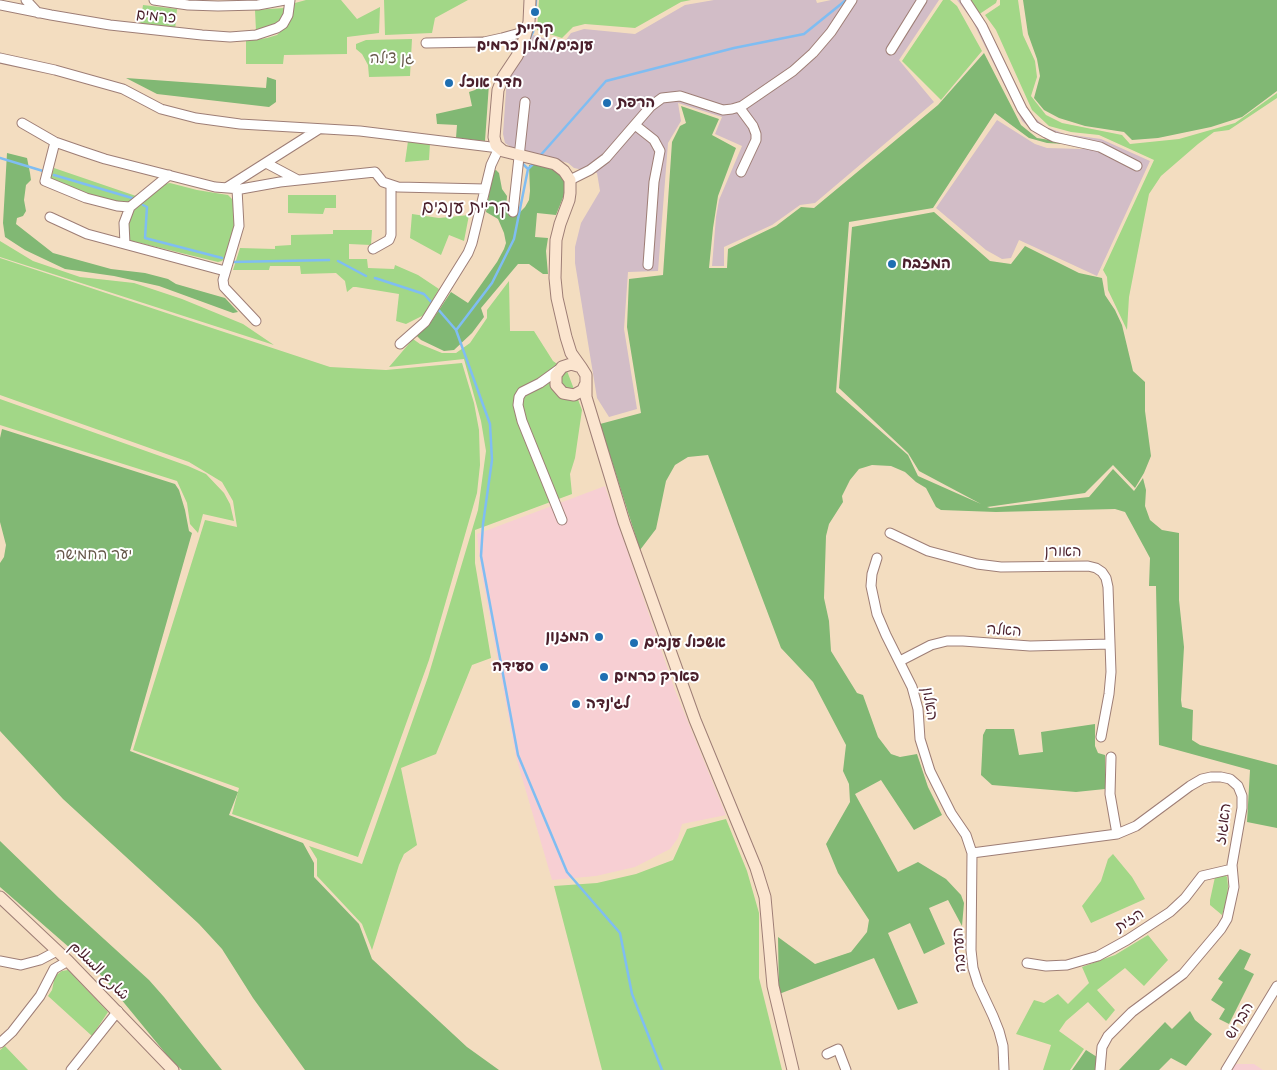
<!DOCTYPE html>
<html>
<head>
<meta charset="utf-8">
<style>
	body { margin:0 }
	canvas { display:block; background:#f3ddc0 }
</style>
</head>
<body>
<canvas width="1277" height="1070"></canvas>
<script>
const c = document.querySelector('canvas').getContext('2d');
c.lineJoin = 'round';
function fill(path, color) { c.fillStyle = color; c.fill(path, 'evenodd'); }
const shape = rows => new Path2D(rows.map(r => 'M' + r).join(''));
function stroke(path, color, width, dash) { c.strokeStyle = color; c.lineWidth = width; c.lineCap = dash ? 'butt' : 'round'; c.setLineDash(dash || []); c.stroke(path); }
function label(font, color, halo, rows, align = 'center') {
  c.font = font + ' "Balsamiq Sans","Playpen Sans Arabic","Playpen Sans Hebrew",sans-serif'; c.lineWidth = 4; c.setLineDash([]); c.textBaseline = 'middle'; c.strokeStyle = halo; c.fillStyle = color; for (const [text, x, y, turn = 0] of rows) {
    c.save(); c.translate(x, y); c.rotate((+turn || 0) * Math.PI / 180); c.textAlign = isNaN(turn) ? turn : align; if (halo) c.strokeText(text, 0, 0); c.fillText(text, 0, 0); c.restore();
  }
}
const built = shape([
	[605,486,675,690,726,815,682,824,678,838,670,849,635,867,596,876,552,880,516,757,481,570,477,534],
	[1234,1064,1254,1064,1263,1070,1231,1070]
]);
const industrial = shape([
	[714,0,816,0,817,3,831,0,939,0,899,60,934,102,815,203,800,205,772,225,724,247,724,266,712,266,716,217,719,200,742,146,715,134,722,117,678,103,681,121,668,143,658,271,628,272,624,329,637,409,609,417,597,398,575,263,575,247,581,223,600,191,597,173,574,168,568,163,511,147,505,143,503,134,507,77,521,55,527,49,533,35,563,44,571,33,584,29,635,34,685,5],
	[957,0,968,0,992,35,1031,115,1046,127,1065,134,1101,139,1150,161,1097,276,1019,240,1011,258,1002,259,986,250,936,208,997,120,1035,144,1047,148,1083,149,1085,147,1051,139,1035,133,1022,121,972,20]
]);
const green = shape([
	[306,0,341,0,357,19,380,7,379,33,347,37,347,54,284,55,283,64,246,64,246,41,267,38,277,35,287,25,295,3],
	[384,0,468,0,435,18,432,33,385,35],
	[539,0,691,0,681,2,635,28,585,24,573,27,562,38,537,30],
	[943,0,950,0,957,6,982,51,941,100,902,61],
	[968,0,997,0,996,3,978,15],
	[1000,0,1018,0,1023,35,1035,61,1037,77,1031,96,1046,115,1062,123,1122,135,1130,144,1179,139,1235,123,1277,93,1277,98,1229,130,1214,132,1198,144,1161,176,1149,194,1129,297,1127,330,1108,290,1107,277,1103,270,1154,160,1099,135,1071,132,1049,126,1032,110,996,30,985,15,1000,5],
	[143,5,177,9,175,30,140,25],
	[284,8,284,15,279,22,269,28,256,31,255,10],
	[412,39,410,76,369,77,368,65,362,54,356,49,356,44,366,40],
	[408,141,430,143,429,160,405,162],
	[54,168,136,196,129,204,97,198,50,180],
	[170,183,197,190,228,195,232,199,234,204,235,224,226,257,222,261,218,262,128,240,127,230,133,209,164,184],
	[288,195,336,195,336,208,325,208,323,214,288,213],
	[412,214,439,218,469,215,464,241,449,235,441,255,410,238],
	[333,230,372,230,371,245,349,244,349,259,367,259,368,268,394,269,395,265,418,275,439,289,424,315,406,324,396,321,399,294,356,287,353,287,347,292,345,281,336,273,301,274,300,266,270,266,269,270,233,270,240,248,275,249,275,246,291,245,291,235,333,234],
	[0,241,33,261,80,277,134,283,182,299,243,324,274,345,0,257],
	[0,258,330,367,386,370,462,363,474,403,479,430,480,465,477,493,429,660,358,857,232,814,239,788,133,750,205,520,237,527,233,501,222,482,189,462,0,395],
	[509,281,510,331,534,331,553,361,567,371,582,410,575,458,570,474,572,494,475,530,475,563,491,658,472,665,436,754,401,768,417,845,404,854,399,865,372,950,362,924,317,876,317,859,309,846,362,864,428,677,478,510,486,451,481,421,464,359,389,367,413,339,420,344,442,353,456,353,470,343,487,318,487,310],
	[0,399,188,466,206,474,224,493,230,504,234,521,203,514,198,533,190,524,187,503,177,481,0,425],
	[726,819,747,871,759,913,759,978,782,1070,602,1070,554,886,597,883,636,874,673,860,687,829],
	[1113,854,1132,877,1145,899,1091,923,1082,906,1101,881,1108,859],
	[1225,875,1227,877,1228,886,1227,899,1222,915,1210,905,1210,900,1215,877],
	[1148,935,1168,960,1144,986,1125,968,1097,990,1115,1010,1106,1021,1088,1002,1066,1021,1059,1031,1084,1049,1070,1070,1043,1070,1051,1045,1016,1034,1034,1000,1044,1003,1058,994,1068,1004,1089,983,1082,967,1115,955],
	[68,970,108,1012,92,1036,48,996,52,990,55,976,62,971],
	[5,1046,28,1070,0,1070,0,1050]
]);
const forest = shape([
	[1023,0,1277,0,1277,91,1242,117,1211,127,1158,138,1132,140,1124,132,1085,126,1059,118,1044,110,1034,98,1040,76,1037,59,1028,34],
	[984,53,1021,125,1037,138,1081,145,1047,143,1029,138,995,113,933,208,849,222,836,392,908,455,918,476,981,504,919,471,908,453,839,388,852,227,934,212,990,261,1011,264,1025,246,1079,273,1102,278,1105,295,1115,310,1122,325,1133,371,1145,382,1145,411,1151,456,1144,473,1135,488,1113,465,1085,493,987,507,990,508,1089,497,1113,469,1134,491,1143,478,1146,490,1145,506,1150,520,1162,530,1179,533,1179,600,1184,647,1181,700,1182,707,1193,710,1192,740,1200,745,1277,765,1277,828,1247,822,1250,770,1159,745,1156,586,1149,586,1150,558,1125,512,1115,509,996,512,941,510,936,507,926,488,916,482,905,472,891,466,872,465,859,469,850,480,842,496,843,502,829,524,826,536,824,598,829,621,831,651,857,693,863,695,878,737,891,754,900,757,917,754,928,787,942,815,914,830,881,780,855,794,898,872,918,862,946,879,961,895,964,903,962,926,948,900,929,908,945,944,924,954,910,923,888,933,918,1003,898,1010,874,958,779,994,778,937,815,964,851,952,867,932,869,920,838,873,826,844,850,802,849,784,843,771,846,745,813,682,781,648,708,455,688,457,675,465,666,481,656,529,640,550,600,424,641,413,627,327,629,279,663,275,672,142,680,126,686,123,681,106,719,119,712,135,736,148,718,196,713,228,709,268,727,268,728,249,776,226,801,207,814,208,938,105],
	[267,77,276,80,276,102,269,107,157,94,126,78,266,88],
	[486,81,489,84,485,141,456,138,457,125,437,124,436,114,472,106,469,92,475,90],
	[7,153,27,158,30,173,31,180,26,185,24,200,26,211,23,216,17,218,16,224,53,253,111,269,145,273,168,279,176,284,225,298,238,312,233,313,159,286,114,276,65,269,25,250,5,237,3,223],
	[529,165,542,165,555,170,564,178,566,185,564,195,556,215,537,213,535,237,548,238,546,251,548,274,543,274,529,264,518,264,481,308,484,317,472,333,454,350,444,351,421,340,416,335,431,322,451,292,468,303,497,262,504,249,506,243,504,233,498,219,486,212,493,171,496,170,499,173,502,189,507,196,506,209,509,214,518,214,525,207,529,200,530,191],
	[2,429,175,484,179,490,185,510,189,531,192,533,130,751,238,792,229,815,303,843,314,863,314,877,359,924,372,959,467,1047,499,1070,305,1070,253,998,222,949,199,924,63,799,0,731,0,563,4,557,6,545,0,522,0,438],
	[1095,724,1095,746,1098,753,1105,755,1105,789,1076,792,992,785,981,775,983,735,986,729,1014,729,1019,755,1043,752,1041,732],
	[0,841,59,898,149,980,164,997,222,1070,182,1070,171,1060,102,976,0,887],
	[1240,949,1251,954,1244,969,1254,974,1229,1024,1219,1019,1225,1009,1211,1000,1223,982,1218,979],
	[1190,1011,1195,1020,1212,1034,1186,1066,1171,1058,1159,1070,1119,1070,1165,1022,1172,1029],
	[1086,1050,1097,1057,1095,1070,1072,1070]
]);
const stream = shape([
	[535,18,536,0],
	[530,38,533,32,534,24],
	[505,87,510,76],
	[539,157,606,81,734,48,804,34,846,0],
	[0,158,43,171],
	[528,169,534,163],
	[54,175,132,198],
	[143,205,147,207,145,238,222,258],
	[338,261,366,276],
	[232,262,329,260],
	[375,278,424,294,433,304],
	[437,308,456,330,490,424,492,460,483,524,481,556,518,755,567,872,620,933,632,994,662,1070],
	[457,329,492,283,514,239,528,169,521,162]
]);
const minor = shape([
	[26,0,38,13],
	[154,0,188,5,218,6,258,5,285,0],
	[965,0,982,26,1022,109,1034,126,1046,133,1054,137,1100,147,1137,166],
	[0,5,51,15,110,25,202,35,230,37,256,35,277,28,283,24,288,15,290,0],
	[426,43,484,42,502,38,527,31],
	[891,50,922,0],
	[0,58,55,70,123,89,161,109,196,118,240,124,360,131,499,148,491,165,472,243,468,253,425,322,400,344],
	[739,107,753,126,756,134,756,140,741,172],
	[22,123,55,142,81,151,105,159,215,187,241,189,280,182,375,172,383,182,398,187,485,189],
	[635,125,654,140,660,151,654,182,648,265],
	[55,142,45,181,86,198,117,206,130,207],
	[266,163,298,180],
	[570,180,590,170,606,158,651,106,662,98,680,96,723,110,732,109,742,106,793,71,813,53,831,32,852,0],
	[226,188,319,129],
	[237,189,239,226,223,280,224,287,256,321],
	[513,212,525,102],
	[50,217,87,234,225,271],
	[125,244,124,223,130,207,169,175],
	[373,249,389,240,391,235,391,185],
	[558,370,540,383,522,392,519,397,518,405,522,421,562,520],
	[890,533,928,551,977,564,1001,567,1088,566,1096,568,1102,572,1106,578,1108,587,1111,672,1109,694,1101,737],
	[877,558,872,574,871,586,877,614,886,635,912,687,918,709,920,739,930,771,951,813,966,835,972,853,971,950,973,968,978,984,993,1016,999,1031,1003,1046,1004,1070],
	[900,661,931,645,947,641,963,641,1030,646,1110,644],
	[1111,757,1110,794,1117,834],
	[972,853,1117,834,1136,826,1190,786,1202,779,1211,777,1221,777,1230,779,1238,786,1242,796,1242,808,1232,865,1234,887,1227,919,1221,929,1183,974,1132,1012,1108,1036,1102,1047,1100,1070],
	[0,961,21,965,40,960,57,951],
	[1027,963,1046,966,1067,965,1098,956,1127,940,1170,912,1185,898,1202,876,1232,869],
	[0,1043,12,1032,40,996,54,969,68,961],
	[827,1054,838,1049,846,1070],
	[71,1070,118,1011],
	[1226,1070,1277,986]
]);
const secondary = shape([
	[530,0,529,22,523,43,517,56,503,77,498,90,494,137,496,145,503,151,555,164,564,171,570,180,570,193,569,200,560,224,556,240,555,278,557,298,566,337,571,353,581,367],
	[585,385,583,390,574,395,563,393,556,385,556,375,562,367,571,364,581,367,586,375,586,397,624,522,695,720,756,868,765,897,773,986,793,1070],
	[0,897,68,961,173,1070]
]);
const markers = [
	[535,12,5,"#1f6fb2"],
	[449,83,5,"#1f6fb2"],
	[607,103,5,"#1f6fb2"],
	[892,264,5,"#1f6fb2"],
	[599,637,5,"#1f6fb2"],
	[634,643,5,"#1f6fb2"],
	[544,667,5,"#1f6fb2"],
	[604,677,5,"#1f6fb2"],
	[576,704,5,"#1f6fb2"]
];
const streetNames = [
	["כרמים",156,17,6],
	["האורן",1063,552],
	["האלה",1004,631,4],
	["האלון",929,704,80],
	["האגוז",1224,824,-82],
	["הזית",1130,921,-32],
	["הערבה",960,950,-94],
	["شارع السلام",99,971,45],
	["הברוש",1240,1021,-59]
];
const poiNames = [
	["קריית",535,29,"center"],
	["ענבים/מלון כרמים",535,46,"center"],
	["חדר אוכל",459,83],
	["הרפת",617,103],
	["המזבח",902,264],
	["המזנון",589,637,"right"],
	["אשכול ענבים",644,643],
	["סעידה",534,667,"right"],
	["פארק כרמים",614,677],
	["לג'נדה",586,704]
];
const parkNames = [
	["גן צילה",392,59],
	["יער החמישה",94,555]
];
const quarterNames = [
	["קריית ענבים",466,208]
];
fill(built, '#f7cfd3');
fill(industrial, '#d2bdc7');
fill(green, '#a2d787');
fill(forest, '#81b874');
stroke(stream, '#7fbdf2', 2.5);
stroke(minor, '#9e7e76', 11);
stroke(secondary, '#9e7e76', 13);
stroke(minor, '#fff', 9);
stroke(secondary, '#fbe5cf', 11);
for (const [x, y, r, color] of markers) { const dot = new Path2D(); dot.arc(x, y, r, 0, 2 * Math.PI); c.fillStyle = color; c.fill(dot); stroke(dot, '#fff', 2); }
label('15px', '#4a1f2b', '#fff', streetNames);
label('bold 15px', '#4a1f2b', '#fff', poiNames, 'left');
label('15px', '#645647', '#fff', parkNames);
label('18px', '#4a1f2b', '#fff', quarterNames);
</script>
</body>
</html>
